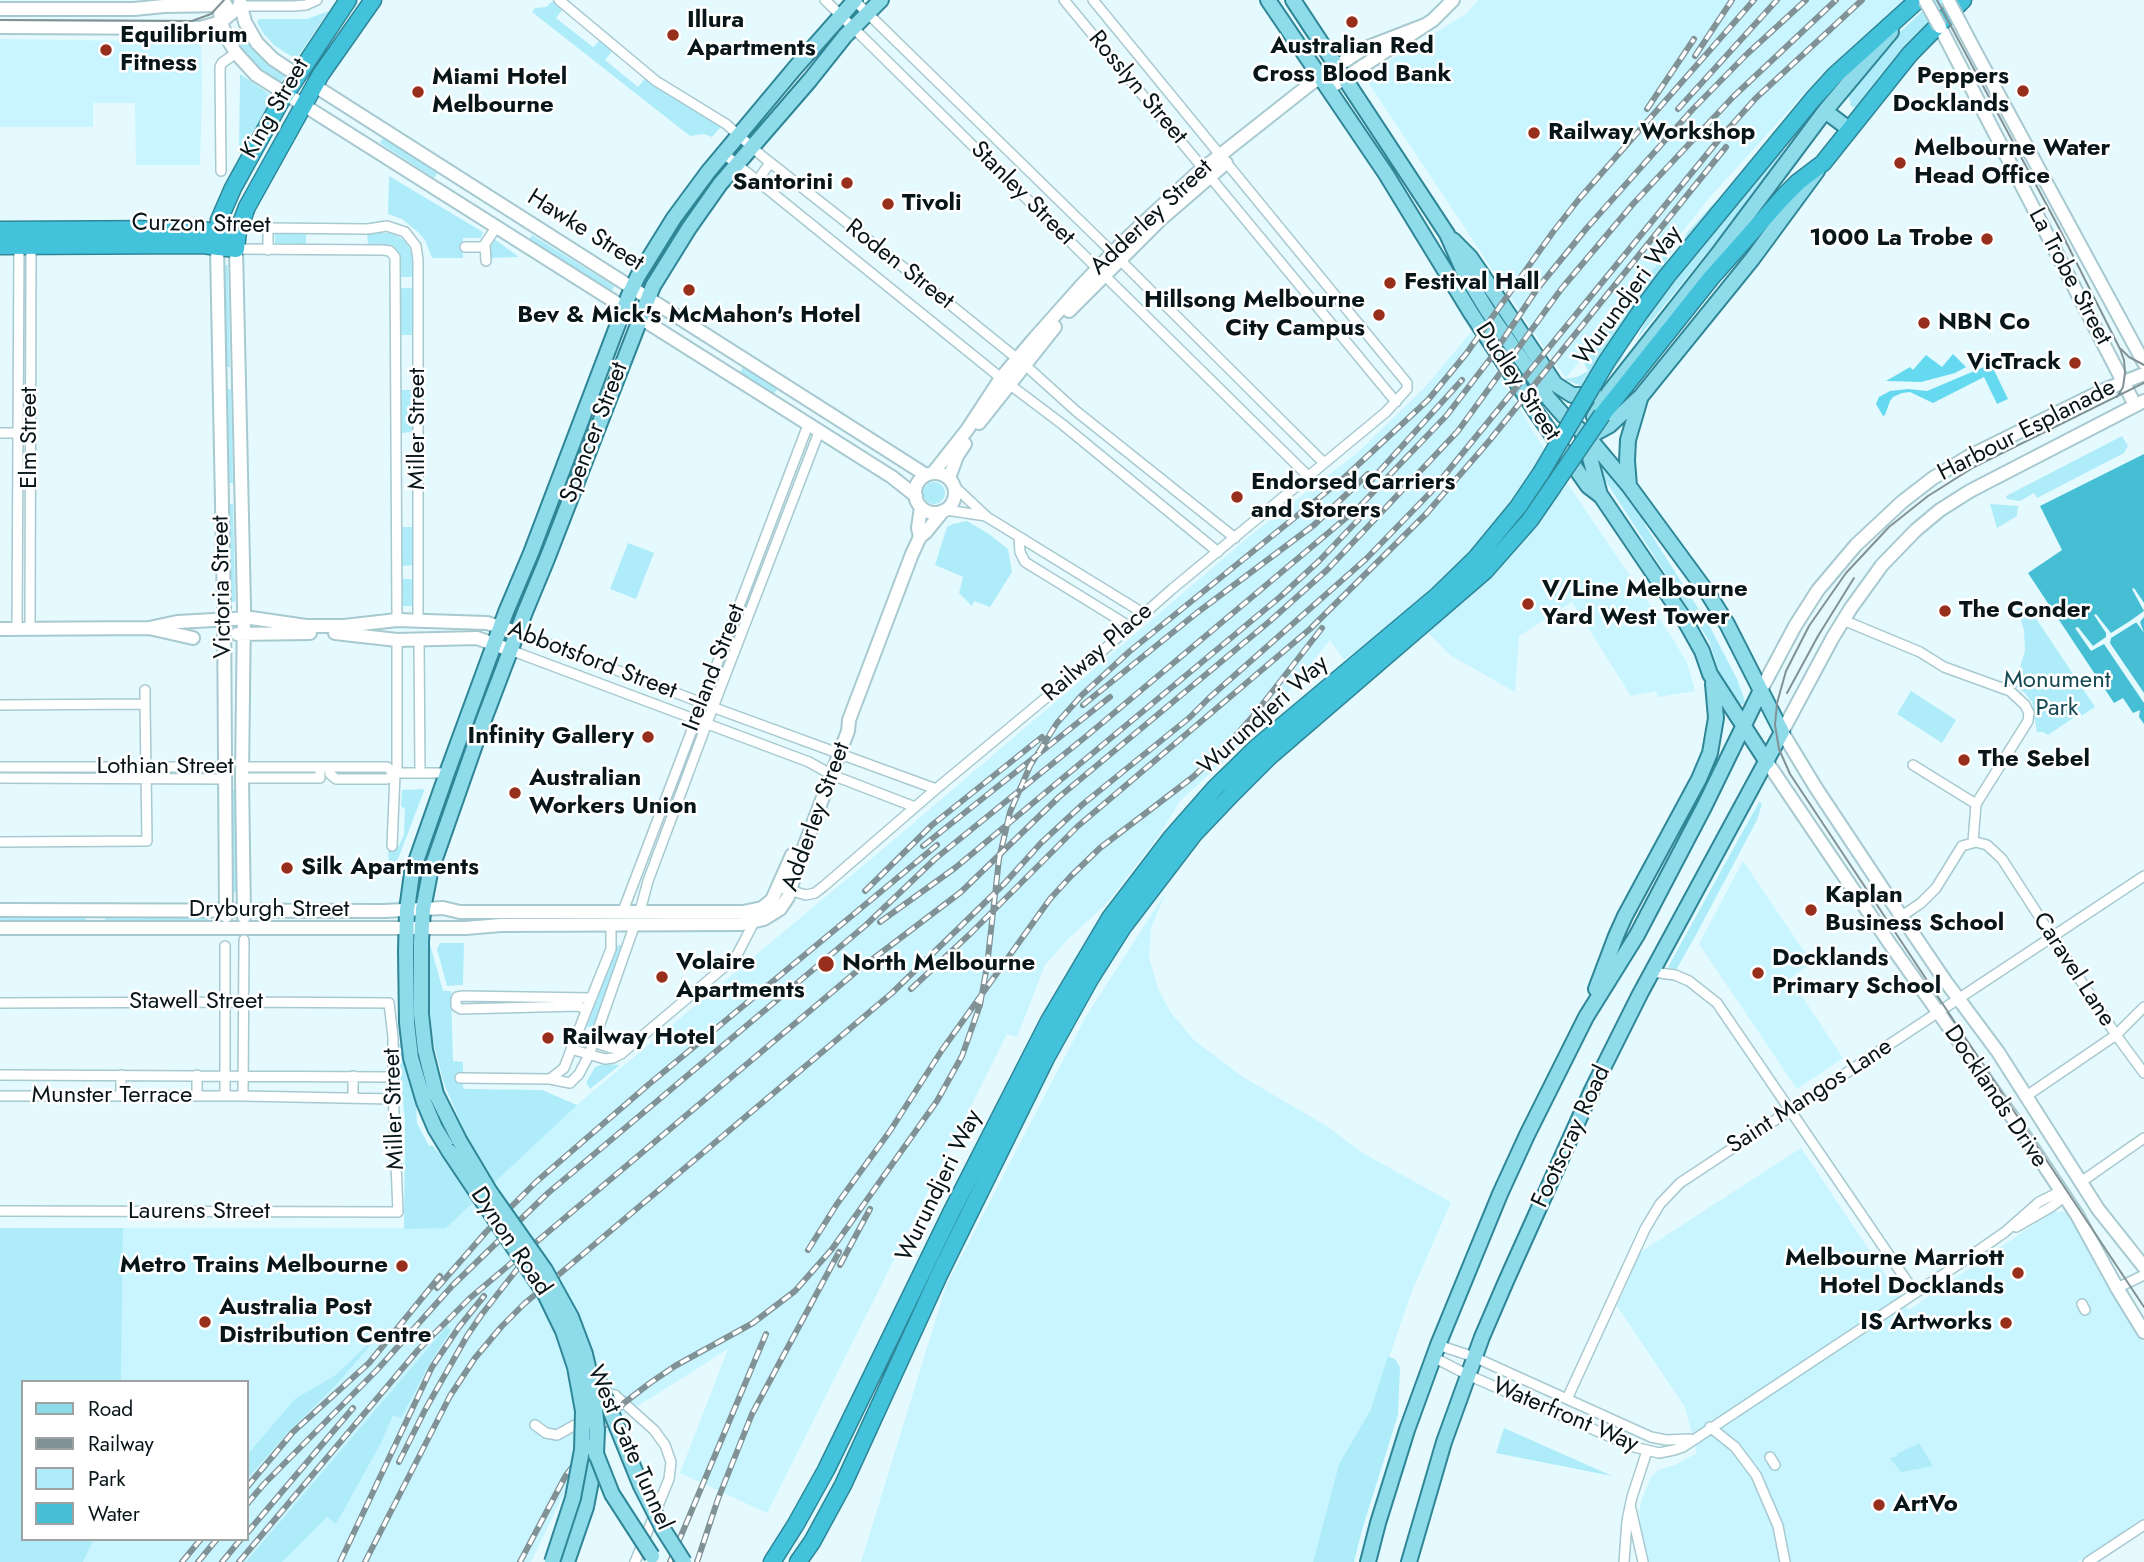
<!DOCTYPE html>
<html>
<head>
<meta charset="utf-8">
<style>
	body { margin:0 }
	#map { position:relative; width:2144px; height:1562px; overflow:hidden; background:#e5fafe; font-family:Jost,sans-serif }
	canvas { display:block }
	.legend { position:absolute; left:21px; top:1380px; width:228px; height:161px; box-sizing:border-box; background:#fff; border:2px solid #9da2a3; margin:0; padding:9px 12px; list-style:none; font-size:21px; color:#091619 }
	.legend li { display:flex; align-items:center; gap:14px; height:35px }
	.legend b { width:35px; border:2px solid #9da2a3 }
</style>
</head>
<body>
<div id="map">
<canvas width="2144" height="1562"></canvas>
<ul class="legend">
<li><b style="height:9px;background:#8edbe9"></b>Road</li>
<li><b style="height:9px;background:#819296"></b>Railway</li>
<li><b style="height:19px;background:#afecfa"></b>Park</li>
<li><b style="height:19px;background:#46bfd5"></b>Water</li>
</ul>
</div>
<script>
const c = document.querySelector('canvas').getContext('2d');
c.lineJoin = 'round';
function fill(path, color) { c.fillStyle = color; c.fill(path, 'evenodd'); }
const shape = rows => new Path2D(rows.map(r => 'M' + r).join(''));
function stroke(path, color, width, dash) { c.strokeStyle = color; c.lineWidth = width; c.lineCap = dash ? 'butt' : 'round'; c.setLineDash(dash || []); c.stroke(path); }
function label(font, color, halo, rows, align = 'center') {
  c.font = font + ' Jost,sans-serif'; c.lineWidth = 5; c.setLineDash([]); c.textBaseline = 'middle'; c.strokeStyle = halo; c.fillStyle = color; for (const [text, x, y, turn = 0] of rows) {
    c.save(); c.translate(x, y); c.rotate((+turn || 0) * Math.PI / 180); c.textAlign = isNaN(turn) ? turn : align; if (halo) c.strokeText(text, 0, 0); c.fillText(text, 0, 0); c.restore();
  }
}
const built = shape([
	[1478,0,1906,0,1821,75,1710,197,1566,378,1543,346,1364,76,1466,14],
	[0,39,199,42,201,45,202,87,200,165,136,165,135,103,93,103,93,127,0,127],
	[1472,331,1546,452,1673,639,1687,663,1695,691,1658,697,1656,691,1631,696,1572,602,1519,636,1515,692,1450,655,1409,613,1344,660,1330,640,1260,727,1180,801,1158,837,1107,903,1068,939,1045,965,1017,1037,1007,1034,767,1513,680,1473,728,1349,622,1416,571,1479,531,1562,83,1562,94,1539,247,1539,247,1382,121,1382,123,1228,446,1228,574,1107,890,843,1252,534,1356,454,1426,386],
	[1743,861,1812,963,1790,978,1843,1058,1797,1089,1699,944],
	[1166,892,1151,928,1149,957,1158,989,1171,1013,1194,1040,1243,1077,1328,1127,1361,1152,1451,1202,1412,1291,1371,1409,1339,1464,1313,1562,861,1562,946,1286,1085,1018],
	[1801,1148,1909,1310,2052,1212,2065,1212,2070,1215,2119,1305,2144,1343,2144,1518,2078,1562,1638,1562,1642,1540,1639,1512,1642,1499,1651,1477,1658,1470,1675,1465,1697,1453,1685,1407,1617,1306,1639,1253]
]);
const green = shape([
	[554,0,563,9,556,18,593,47,601,39,614,49,605,60,638,87,647,76,669,96,681,99,721,127,712,137,704,134,690,136,532,12,535,8,546,7],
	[1934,0,1955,0,1911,43,1856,108,1851,106,1849,97,1852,86,1898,34],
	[329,11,297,58,289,55,274,45,263,33,257,22,259,19,307,19],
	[243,30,260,55,286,74,281,82,261,70,242,49,234,34],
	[240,74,272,96,272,100,239,154],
	[384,137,438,172,434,178,380,143],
	[1781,149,1786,150,1728,227,1637,339,1687,233,1712,205],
	[389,176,483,232,481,238,463,238,463,258,432,258,425,240,419,233,402,219,388,214],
	[275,232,306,232,306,244,275,245],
	[367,233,392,233,404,240,412,252,413,277,401,277,401,259,396,249,388,245,368,245],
	[532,235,614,286,612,291,610,291,529,240],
	[493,238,519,257,488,258,487,247],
	[1675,242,1621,360,1611,373,1603,383,1584,387,1564,379,1577,377,1588,371,1582,358],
	[222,265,228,265,230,367,225,367],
	[401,288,413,288,413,335,401,335],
	[744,366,778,388,773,396,739,374],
	[226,389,231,389,233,483,227,483],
	[401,390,413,390,413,432,402,433],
	[2122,436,2128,446,2124,453,2037,498,2034,493,2020,501,2007,499,2006,496],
	[1604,467,1635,504,1647,528,1710,627,1737,679,1745,701,1744,705,1735,702,1723,684,1709,641,1605,480,1602,474],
	'923 493a11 11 0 1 1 22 0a11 11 0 1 1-22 0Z',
	[228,504,233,504,235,592,235,602,231,602],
	[1990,504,2018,506,2017,516,1997,528],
	[967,521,989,534,1008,549,1012,572,990,607,974,601,972,606,959,593,963,577,935,565,947,527,953,524],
	[401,527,413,527,414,565,402,566],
	[628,543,654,553,636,599,610,589],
	[402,579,413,579,414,606,402,606],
	[2025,602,2095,707,2081,716,2079,714,2048,735,2043,732,2037,732,2032,702,2024,692,2014,687,2025,651,2024,630,2017,608],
	[1911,691,1956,720,1942,743,1897,714],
	[231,789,236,790,236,892,231,892],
	[423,789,424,791,393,872,389,872,388,847,398,847,404,835,405,809,401,806,402,790],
	[1759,802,1762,804,1757,820,1697,933,1676,970,1668,967],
	[0,915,86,915,86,920,0,920],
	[105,915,208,915,208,921,105,920],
	[440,943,464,943,463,985,447,986,437,949],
	[430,944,443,991,451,991,453,1061,463,1062,463,1087,465,1089,542,1090,577,1105,446,1228,404,1229,405,1121,397,1043,401,1044,407,1063,416,1101,417,1123,429,1146,432,1145,441,1156,465,1133,444,1084,433,1041,429,1001],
	[622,945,595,1029,587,1026,616,946],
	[603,1064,620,1065,590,1089,586,1083,595,1067],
	[0,1228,123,1228,121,1382,23,1382,23,1539,94,1539,83,1562,0,1562],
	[389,1324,336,1385,291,1429,247,1479,247,1455,295,1399,336,1375],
	[447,1326,451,1330,431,1361,401,1418,393,1415,382,1441,336,1524,327,1517,282,1562,246,1562],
	[1388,1356,1396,1360,1400,1368,1398,1415,1362,1530,1354,1562,1313,1562,1339,1464,1371,1409],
	[1504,1428,1612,1476,1496,1453],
	[1919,1443,1933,1466,1901,1472,1890,1458,1898,1456,1897,1454]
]);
const forest = shape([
	[1953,354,1966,367,1955,373,1921,382,1886,381,1910,367,1913,370,1926,355,1942,367],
	[1991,364,2008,399,1997,404,1984,377,1933,403,1910,392,1902,393,1893,397,1890,401,1885,415,1883,416,1876,404,1879,397,1890,391,1908,389,1927,391]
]);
const water = shape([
	[2144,454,2144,724,2139,717,2140,710,2133,713,2123,698,2114,703,2028,573,2062,550,2040,506]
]);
const pier = shape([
	[2134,588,2144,603,2144,617,2140,622,2144,633,2137,623,2135,623,2111,638,2110,643,2144,693,2144,703,2104,644,2091,651,2075,628,2078,627,2093,646,2106,637,2106,633,2094,615,2096,614,2111,633,2130,621,2144,611,2132,589]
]);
const street = shape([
	[559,0,656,81,726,124,762,156,936,293,1025,365,1076,411,1235,538],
	[825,0,1308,476],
	[854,0,1113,253,1324,463],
	[1064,0,1396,402],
	[240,6,294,6,306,5,317,0],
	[723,153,1001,378,1062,424,1218,552],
	[221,171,220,67,222,63,236,53],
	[757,181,770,163],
	[485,245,486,261],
	[465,247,483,247,497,226],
	[236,249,383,250,390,251,395,257,397,620],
	[268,250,268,228,368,229,387,226,405,232,416,246,418,260,418,620],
	[0,433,22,433],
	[955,487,987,517,1143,613],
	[946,510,986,516],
	[1019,537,1020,552,1025,562,1129,626],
	[1843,620,1920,652,1944,667,2010,691,2025,705,2029,713,2028,721,1976,804,1973,842],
	[17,629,19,246],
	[30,629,31,246],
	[517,632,723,711,936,789],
	[397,640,397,773],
	[419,640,420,773],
	[510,650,809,762,832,775,915,807],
	[145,690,145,704],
	[0,705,145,704,147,841,0,842],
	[1913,765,1976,804],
	[0,767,225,767],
	[243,767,387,767,395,774],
	[330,767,330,774,336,779,387,779,397,773,447,773],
	[0,778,225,779],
	[242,778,320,778,320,767],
	[392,846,395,774],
	[785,889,806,895,815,893,824,886,936,789,1100,653,1171,590,1386,412,1407,389,1407,383,1093,0],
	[623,911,808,425],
	[640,911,648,881,707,723,819,432],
	[1902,916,1921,903,1936,888,1962,846,1976,842,1987,845,2002,859,2116,1035,2144,1073],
	[1652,972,1675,975,1689,981,1717,1003,1915,1293],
	[0,1003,244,1002,389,1003,393,1037,393,1091,398,1212,0,1211],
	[587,1009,577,1006,461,1009,456,1006,456,1000,457,997,463,996,590,998],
	[576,1036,611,1048,628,1047],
	[571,1049,605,1059,613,1058,621,1054,736,957,754,922],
	[0,1075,393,1077],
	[121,1075,121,1096],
	[460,1078,550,1079,570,1083,579,1074,589,1055,635,924],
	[550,1079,564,1068,587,1009,611,949,611,926],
	[0,1096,243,1096,393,1099],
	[197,1096,197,1075],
	[225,1096,225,946],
	[243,1096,244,940],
	[2025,1097,2116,1035,2144,1007],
	[353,1098,353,1076],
	[2081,1182,2144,1138],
	[2016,1227,2051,1207,2065,1196],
	[2117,1288,2144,1275],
	[2082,1304,2085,1310],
	[1438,1345,1474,1357,1651,1437,1666,1440,1690,1439],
	[1433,1357,1468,1375,1634,1447,1659,1453,1674,1450,1683,1447,1962,1262,2005,1232,2039,1202,2061,1191],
	[607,1394,615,1395,654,1430,665,1445,671,1462,669,1479,635,1562],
	[1567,1399,1645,1229,1660,1204,1680,1183,2144,876],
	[535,1425,546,1433,557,1435,575,1425],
	[1710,1427,1735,1447,1756,1475,1778,1526,1785,1562],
	[1770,1457,1775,1465],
	[1631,1509,1643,1562],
	[1624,1562,1627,1521,1632,1497,1647,1451],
	[2088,1562,2144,1525]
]);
const secondary = shape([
	[219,0,221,22,227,38,236,53,256,75,892,477,916,496],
	[240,2,245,22,257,43,273,59,297,75],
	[0,9,134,9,164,6,226,5],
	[0,27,200,28,221,22,240,6],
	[1940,27,2135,405],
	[1976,53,2144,363],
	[315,86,926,475],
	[1328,89,1433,20,1453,0],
	[217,247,224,607,226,916],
	[236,249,244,607,242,778,244,917],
	[1069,311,1160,220,1226,163],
	[2144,401,1970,491,1940,510,1916,530,1882,565,1851,608,1833,637,1782,732,1816,788,1889,898,1946,982,1998,1052,2098,1209,2144,1267],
	[979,423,1055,327],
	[933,473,967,430,1001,378,1033,340,1081,286,1123,242,1195,175,1309,85,1337,66,1363,49,1425,25],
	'915 493a20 20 0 1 1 40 0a20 20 0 1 1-40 0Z',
	[949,478,957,456,965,444],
	[920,537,918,528,921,507],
	[149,628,177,622,251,618,306,626,344,626,397,620,487,623,517,632],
	[0,629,149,628,193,638],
	[335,633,397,640,477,638,510,650],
	[237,634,310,633],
	[1761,690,1795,626,1818,590,1856,545,1902,502,1933,478,1968,457,2104,390,2144,374],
	[1767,762,1890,944,2010,1114,2077,1215,2117,1288,2144,1332],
	[0,910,384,911,443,908,460,912,743,912,762,908,772,900,792,855],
	[0,928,466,928,501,925,742,924,764,919,780,909,788,897,800,858,848,731,849,720,912,554,920,537,926,532,943,511]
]);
const primary = shape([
	[1268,0,1386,174,1471,313,1536,412,1588,486,1601,496,1683,617,1702,651,1710,674,1767,762],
	[1293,0,1447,234,1464,272,1487,310,1549,399,1564,416,1588,437,1629,486,1709,595,1727,624,1782,732,1640,994,1592,1090,1507,1279,1482,1337,1444,1442,1409,1562],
	[1825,111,1849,129],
	[1453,240,1470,257,1483,276,1555,384,1572,395,1595,395],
	[1594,417,1610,391,1721,250,1825,111,1891,32],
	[1588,436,1588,450,1600,495],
	[1583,437,1588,437,1610,425,1642,395,1753,258,1817,171],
	[1629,486,1627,461,1628,440,1640,399],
	[1596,989,1616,936,1625,916,1699,779,1710,753,1716,718,1713,684],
	[459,1140,436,1094,425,1050,421,1014,421,942,423,909,430,873,483,722,525,612,547,559,653,286,689,228,720,184,810,80,845,36,881,0],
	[449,1151,435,1128,424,1102,411,1058,407,1023,406,951,407,910,412,873,447,773,506,612,531,553,629,295,638,276,674,218,708,172,795,68,855,0],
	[567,1562,586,1507,596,1455],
	[1368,1562,1378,1523,1407,1430,1438,1345,1500,1194,1527,1135,1586,1017,1637,935,1704,807,1761,690]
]);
const highway = shape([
	[0,230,198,229,214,232,227,238],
	[0,246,202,245,236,249,238,231,247,207,321,74,373,0],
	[217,247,219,220,233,188,281,101,348,0],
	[1641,311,1667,276,1813,99,1835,75,1918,0],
	[1602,415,1711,278,1784,196,1798,182,1823,163,1910,54,1963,0],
	[772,1562,796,1524,826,1470,951,1213,1049,1021,1110,918,1171,838,1215,788,1256,748,1437,596,1476,558,1518,507,1541,473],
	[798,1562,812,1542,843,1485,940,1273,1046,1058,1090,979,1123,927,1194,834,1233,793,1269,757,1485,571,1530,520,1552,488]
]);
const tram = shape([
	[1937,0,2058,226,2120,349,2124,360,2125,373,2123,387,2117,397],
	[0,20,192,21,211,14,224,0],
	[2121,349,2129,357,2144,365],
	[2144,383,1974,467,1928,496,1889,527,1846,573,1809,626,1786,671,1777,703,1775,725,1779,749,1790,774,2144,1307],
	[1787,693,1818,636,1854,578]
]);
const rail = shape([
	[1695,56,1732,0],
	[1647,109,1694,39],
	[1678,109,1777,0],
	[1366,486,1462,380],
	[1083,705,1198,612,1314,525,1368,474],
	[923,846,1110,697],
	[865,891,932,825,1042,737],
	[880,922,955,868,1280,597,1320,560,1359,519],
	[911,989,970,934,1078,826,1310,629,1426,514,1490,440,1726,147],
	[808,1250,837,1204,890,1131,942,1050,1050,899,1071,876,1100,848,1193,777,1231,741,1254,715,1322,628],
	[840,1265,870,1209],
	[437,1288,486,1232,536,1182,648,1085,937,845],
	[399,1462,425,1410,467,1336,482,1314,522,1263],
	[247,1487,293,1432,369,1363,440,1276],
	[247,1504,264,1484,377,1370,452,1286,548,1193,866,925,935,859,1089,734,1359,507,1447,415,1490,359,1537,289,1586,229,1692,110,1747,54,1806,0],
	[247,1533,353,1408],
	[182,1562,201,1539],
	[198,1562,217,1539],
	[222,1562,241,1539],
	[239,1562,418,1350,470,1298,857,971,961,892,1059,797,1270,621,1327,570,1458,431,1562,288,1633,204,1733,97,1836,0],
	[340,1562,432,1367,459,1327,484,1296],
	[365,1562,450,1396,475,1358,502,1326,524,1304,892,993,1004,884,1041,843,1083,804,1189,718,1209,698,1366,559,1430,493,1721,137,1756,98,1862,0],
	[520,1562,566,1475,608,1421,624,1403,650,1383,675,1366,753,1323,795,1291,832,1249,937,1101,962,1056,980,1005,987,966,999,859,1010,812,1030,766,1057,723,1082,695,1130,651,1346,476,1428,400,1466,354,1553,232,1579,199,1754,0],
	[670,1562,766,1334],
	[697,1562,718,1499,752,1414,839,1252]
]);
const secondaryBridge = shape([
	[1925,0,1940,27],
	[1948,0,1976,53]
]);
const primaryBridge = shape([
	[459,1140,490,1192,545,1270,571,1317,585,1354,593,1389,597,1430,596,1455],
	[449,1151,545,1294,563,1331,575,1367,583,1411,582,1450,573,1498,552,1562],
	[596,1375,641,1486,663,1529,684,1562],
	[593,1446,612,1494,652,1556]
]);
const highwayBridge = shape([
	[1541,473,1607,361,1641,311],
	[1552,488,1602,415]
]);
const markers = [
	[1352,22,7,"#982f1c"],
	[673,35,7,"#982f1c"],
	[106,50,7,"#982f1c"],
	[2023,91,7,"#982f1c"],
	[418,92,7,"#982f1c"],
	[1534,133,7,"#982f1c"],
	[1900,163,7,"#982f1c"],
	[847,183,7,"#982f1c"],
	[888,204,7,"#982f1c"],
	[1987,239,7,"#982f1c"],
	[1390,283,7,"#982f1c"],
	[689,290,7,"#982f1c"],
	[1379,315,7,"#982f1c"],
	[1924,323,7,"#982f1c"],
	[2075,363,7,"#982f1c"],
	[1237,497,7,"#982f1c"],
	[1528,604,7,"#982f1c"],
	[1945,611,7,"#982f1c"],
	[648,737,7,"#982f1c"],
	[1964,760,7,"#982f1c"],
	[515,793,7,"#982f1c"],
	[287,868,7,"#982f1c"],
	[1811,910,7,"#982f1c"],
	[826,964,9,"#982f1c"],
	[1758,973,7,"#982f1c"],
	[662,977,7,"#982f1c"],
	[548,1038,7,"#982f1c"],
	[402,1266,7,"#982f1c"],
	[2018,1273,7,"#982f1c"],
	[205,1322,7,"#982f1c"],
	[2006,1323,7,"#982f1c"],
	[1879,1505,7,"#982f1c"]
];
const poiNames = [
	["Illura",687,21],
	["Apartments",687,49],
	["Equilibrium",120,36],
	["Fitness",120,64],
	["Australian Red",1352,47,"center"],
	["Cross Blood Bank",1352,75,"center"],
	["Peppers",2009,77,"right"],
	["Docklands",2009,105,"right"],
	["Miami Hotel",432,78],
	["Melbourne",432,106],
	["Railway Workshop",1548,133],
	["Melbourne Water",1914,149],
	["Head Office",1914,177],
	["Santorini",833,183,"right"],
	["Tivoli",902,204],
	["1000 La Trobe",1973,239,"right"],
	["Festival Hall",1404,283],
	["Hillsong Melbourne",1365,301,"right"],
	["City Campus",1365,329,"right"],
	["Bev & Mick's McMahon's Hotel",689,316,"center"],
	["NBN Co",1938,323],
	["VicTrack",2061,363,"right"],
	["Endorsed Carriers",1251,483],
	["and Storers",1251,511],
	["V/Line Melbourne",1542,590],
	["Yard West Tower",1542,618],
	["The Conder",1959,611],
	["Infinity Gallery",634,737,"right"],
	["The Sebel",1978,760],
	["Australian",529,779],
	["Workers Union",529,807],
	["Silk Apartments",301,868],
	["Kaplan",1825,896],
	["Business School",1825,924],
	["Docklands",1772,959],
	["Primary School",1772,987],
	["Volaire",676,963],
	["Apartments",676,991],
	["North Melbourne",842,964],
	["Railway Hotel",562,1038],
	["Melbourne Marriott",2004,1259,"right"],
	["Hotel Docklands",2004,1287,"right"],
	["Metro Trains Melbourne",388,1266,"right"],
	["Australia Post",219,1308],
	["Distribution Centre",219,1336],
	["IS Artworks",1992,1323,"right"],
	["ArtVo",1893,1505]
];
const streetNames = [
	["Rosslyn Street",1137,88,50],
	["King Street",276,109,-60],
	["Stanley Street",1022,194,45],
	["Adderley Street",1152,218,-43],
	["Curzon Street",201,225,1],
	["Hawke Street",585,231,32],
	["Roden Street",899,265,38],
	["La Trobe Street",2069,277,62],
	["Wurundjeri Way",1629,296,-54],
	["Dudley Street",1517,382,57],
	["Miller Street",418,429,-90],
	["Harbour Esplanade",2027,431,-27],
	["Spencer Street",595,433,-69],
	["Elm Street",30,438,-90],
	["Victoria Street",223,587,-91],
	["Railway Place",1098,653,-41],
	["Abbotsford Street",592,661,21],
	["Ireland Street",715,668,-69],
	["Wurundjeri Way",1264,716,-42],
	["Lothian Street",165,767],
	["Adderley Street",817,817,-70],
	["Dryburgh Street",269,910],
	["Caravel Lane",2073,970,57],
	["Stawell Street",196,1002],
	["Munster Terrace",112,1096],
	["Saint Mangos Lane",1810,1097,-33],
	["Docklands Drive",1995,1097,56],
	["Miller Street",395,1109,-92],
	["Footscray Road",1572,1137,-65],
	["Wurundjeri Way",940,1186,-64],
	["Laurens Street",199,1212],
	["Dynon Road",510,1242,56],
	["Waterfront Way",1565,1416,23],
	["West Gate Tunnel",629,1448,66]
];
const parkNames = [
	["Monument",2057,681],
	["Park",2057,709]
];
fill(built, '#c8f5ff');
fill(green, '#afecfa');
fill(forest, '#64d9ef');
fill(water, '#46bfd5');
fill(pier, '#e5fafe');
stroke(street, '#a7c9d0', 12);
stroke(secondary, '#a7c9d0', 16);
stroke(primary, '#2e8697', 18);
stroke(highway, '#2e8697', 19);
stroke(street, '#fff', 9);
stroke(secondary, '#fff', 12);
stroke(primary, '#8edbe9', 14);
stroke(highway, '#42c3db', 16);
stroke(tram, '#819296', 2);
stroke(rail, '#819296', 6);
stroke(rail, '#fff', 3.5, [10]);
stroke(secondaryBridge, '#a7c9d0', 16, []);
stroke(primaryBridge, '#2e8697', 18, []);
stroke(highwayBridge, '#2e8697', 19, []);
stroke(secondaryBridge, '#fff', 12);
stroke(primaryBridge, '#8edbe9', 14);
stroke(highwayBridge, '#42c3db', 16);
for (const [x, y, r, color] of markers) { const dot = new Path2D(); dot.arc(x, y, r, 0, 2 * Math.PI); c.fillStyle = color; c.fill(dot); stroke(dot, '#fff', 2.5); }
label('bold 24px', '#091619', '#fff', poiNames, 'left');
label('24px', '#091619', '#fff', streetNames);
label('24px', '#144852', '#fff', parkNames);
</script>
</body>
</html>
